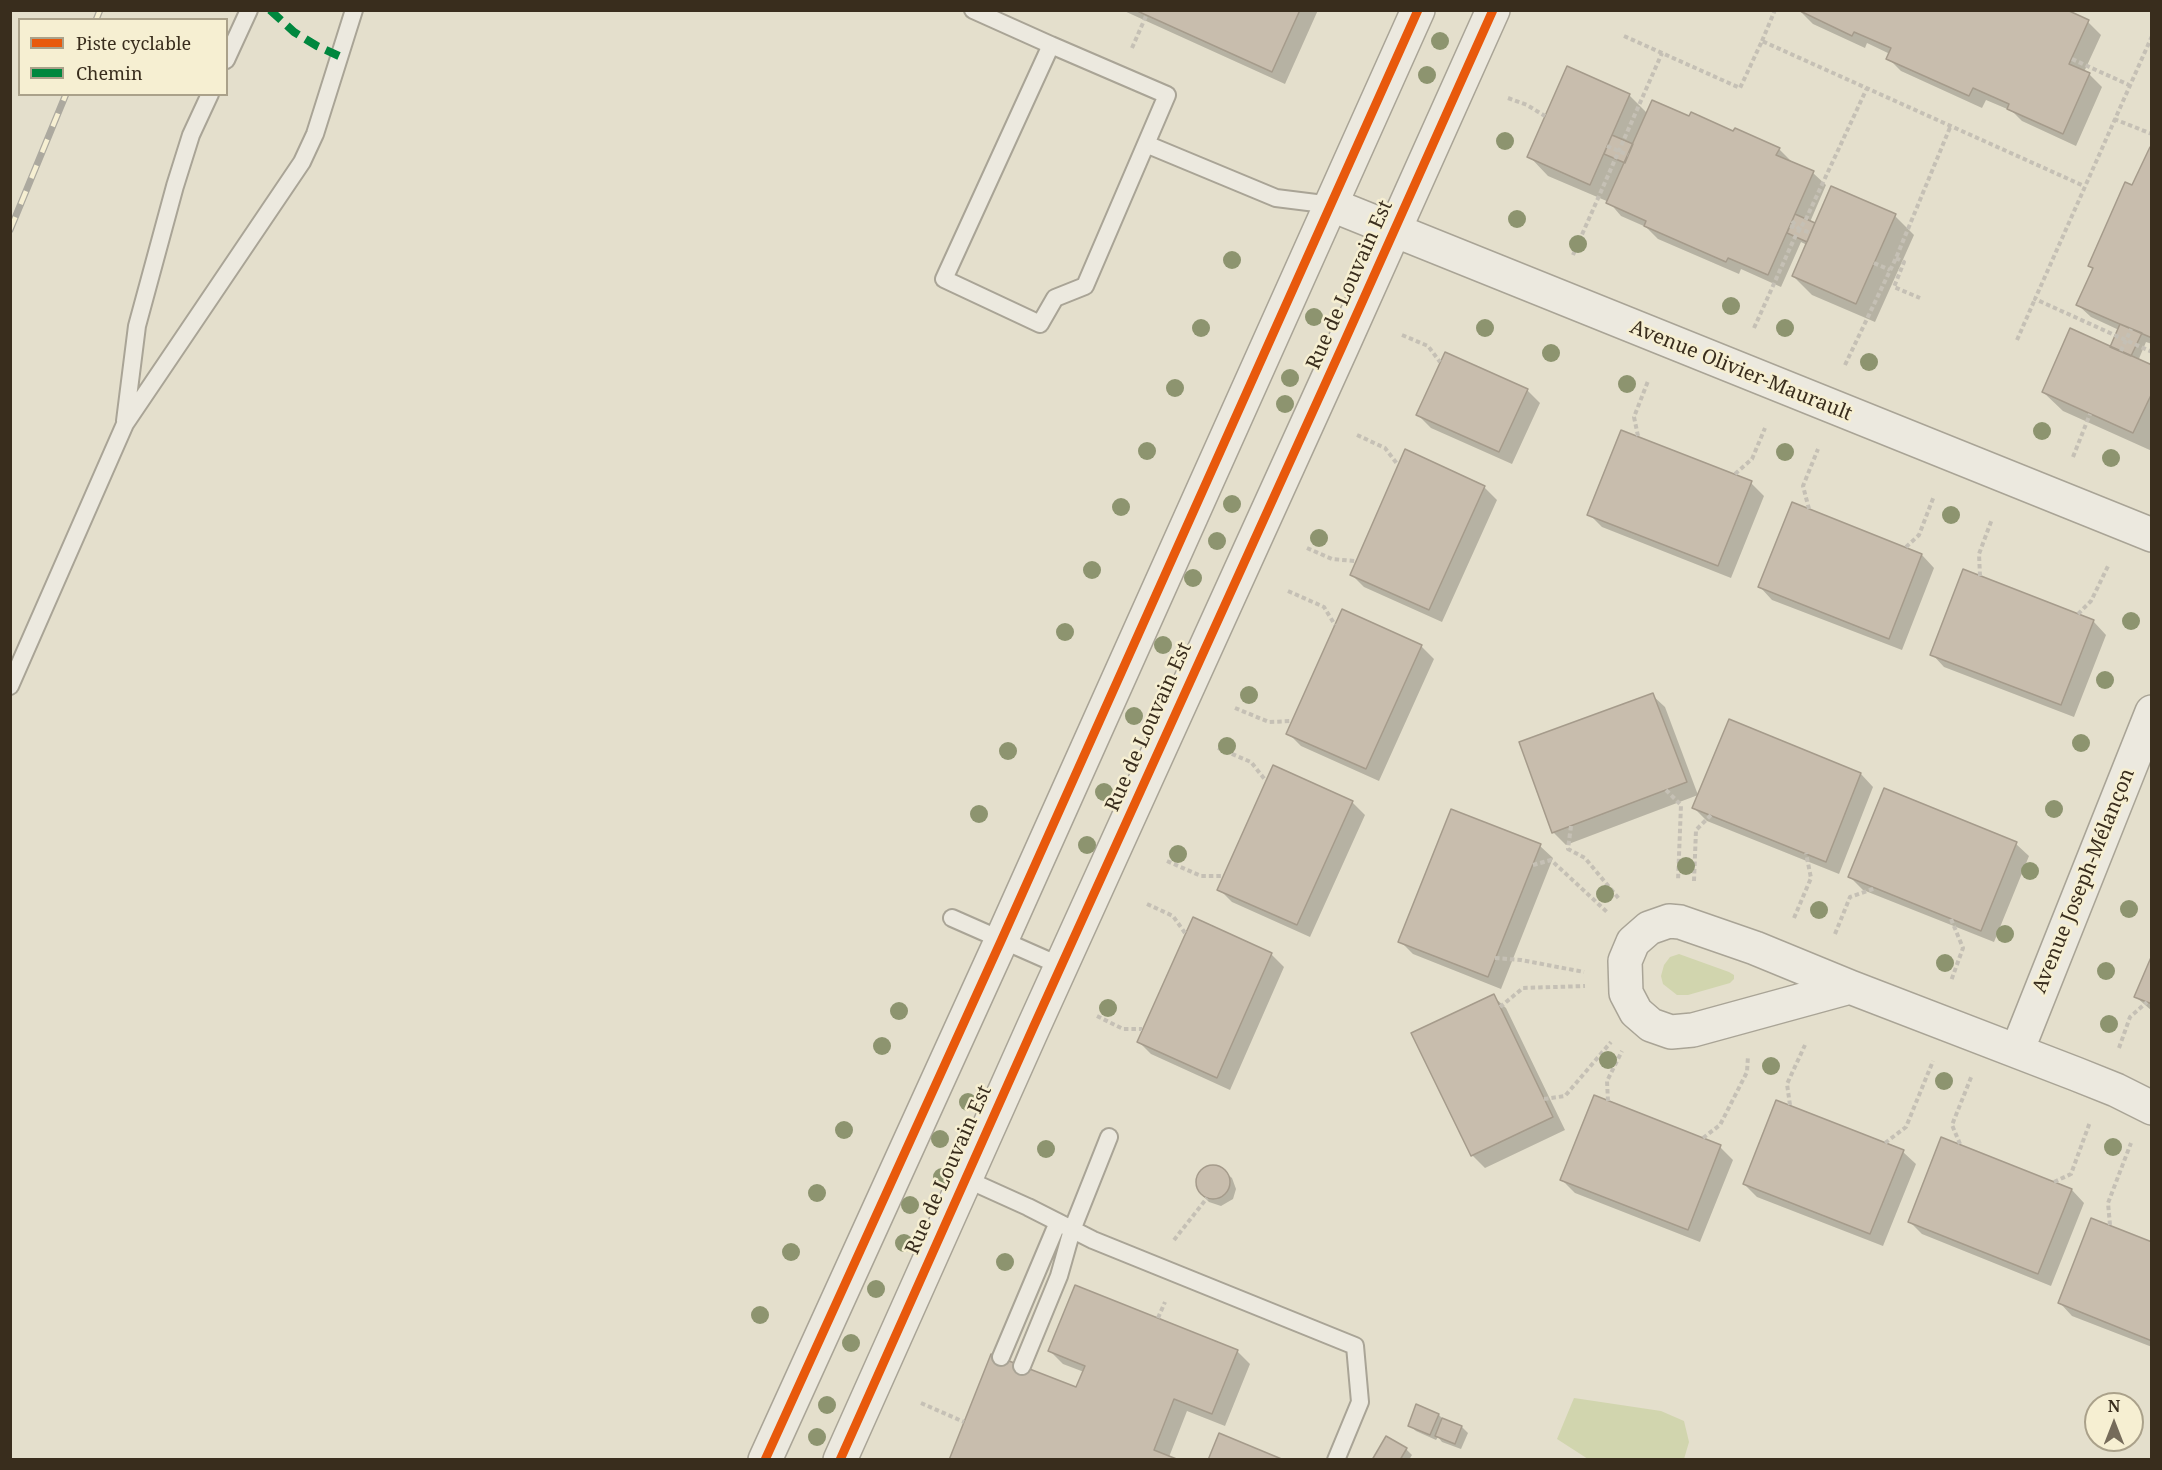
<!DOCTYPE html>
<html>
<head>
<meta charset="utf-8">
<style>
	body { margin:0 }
	#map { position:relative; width:2162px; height:1470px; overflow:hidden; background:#e4dfcc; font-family:"Noto Serif",serif }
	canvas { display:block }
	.frame { position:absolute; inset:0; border:12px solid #392d1d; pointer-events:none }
	.legend { position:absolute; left:18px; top:18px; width:210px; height:78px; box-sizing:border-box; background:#f6efd2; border:2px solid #aaa18a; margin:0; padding:8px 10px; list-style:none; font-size:18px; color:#392d1d }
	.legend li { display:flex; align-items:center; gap:12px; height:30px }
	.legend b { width:30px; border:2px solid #aaa18a }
	.north { position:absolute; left:2084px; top:1392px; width:60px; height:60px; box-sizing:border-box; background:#f6efd2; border:2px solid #aaa18a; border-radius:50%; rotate:0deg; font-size:16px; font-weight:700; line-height:24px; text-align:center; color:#392d1d }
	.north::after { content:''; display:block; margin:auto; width:21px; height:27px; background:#756b5a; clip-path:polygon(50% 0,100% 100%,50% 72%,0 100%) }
</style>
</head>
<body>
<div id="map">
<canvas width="2162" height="1470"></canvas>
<div class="frame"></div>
<ul class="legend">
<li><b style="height:8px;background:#e8590c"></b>Piste cyclable</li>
<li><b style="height:8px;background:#00873e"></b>Chemin</li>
</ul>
<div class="north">N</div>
</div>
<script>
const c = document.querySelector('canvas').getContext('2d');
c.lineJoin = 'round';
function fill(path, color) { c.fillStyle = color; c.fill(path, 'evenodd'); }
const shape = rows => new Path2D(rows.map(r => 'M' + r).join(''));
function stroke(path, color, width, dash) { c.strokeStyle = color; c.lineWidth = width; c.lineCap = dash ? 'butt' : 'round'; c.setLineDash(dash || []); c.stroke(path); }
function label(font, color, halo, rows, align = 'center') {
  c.font = font + ' "Noto Serif",serif'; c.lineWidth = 5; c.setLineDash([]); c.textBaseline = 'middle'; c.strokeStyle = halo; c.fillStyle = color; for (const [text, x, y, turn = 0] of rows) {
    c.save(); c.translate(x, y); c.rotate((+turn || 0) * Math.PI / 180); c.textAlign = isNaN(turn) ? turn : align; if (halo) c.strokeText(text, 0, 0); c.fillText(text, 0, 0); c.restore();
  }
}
const green = shape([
	[1679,954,1729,972,1734,975,1734,979,1730,983,1688,995,1677,995,1663,984,1661,976,1664,965,1670,957],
	[1574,1398,1661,1411,1684,1421,1689,1442,1684,1459,1588,1459,1557,1439]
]);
const shadow = shape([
	[1122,10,1318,10,1285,84],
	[1800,11,2088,22,2101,35,2084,72,2090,75,2102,87,2076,146,2022,121,2012,111,1986,100,1982,108,1901,71,1888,58,1890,54,1867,43,1865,48,1813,24],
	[1568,68,1629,95,1648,114,1690,118,1779,149,1792,162,1813,173,1826,185,1810,222,1816,225,1895,216,1914,235,1875,322,1812,295,1793,276,1807,245,1801,242,1781,287,1741,269,1739,274,1658,239,1646,227,1621,216,1609,202,1548,176,1529,156],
	[2152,150,2152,344,2146,342,2138,361,2152,367,2152,451,2063,411,2043,392,2117,351,2119,330,2091,317,2078,305,2094,270,2089,266,2133,187],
	[1527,390,1540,403,1512,464,1431,428,1418,415],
	[1751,483,1764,496,1731,578,1602,527,1589,514],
	[1484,487,1497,500,1442,622,1364,587,1351,574],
	[1792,504,1922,555,1934,568,1902,650,1772,600,1760,587],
	[1964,571,2094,622,2106,635,2074,717,1944,667,1932,654],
	[1421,646,1434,659,1379,781,1301,746,1288,733],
	[1652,695,1665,707,1698,795,1566,845,1553,832],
	[1861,774,1873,787,1839,874,1707,821,1694,808],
	[1885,790,2016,844,2029,856,1994,942,1863,890,1850,877],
	[1352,802,1365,815,1310,937,1232,902,1219,889],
	[1540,846,1553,858,1501,989,1413,954,1400,941],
	[1271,954,1284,967,1230,1090,1151,1054,1138,1041],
	[2152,959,2152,1011,2136,997],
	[1493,996,1506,1008,1565,1130,1485,1168,1472,1155],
	[1595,1097,1720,1147,1733,1160,1700,1242,1575,1193,1562,1180],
	[1903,1152,1916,1164,1883,1246,1757,1197,1744,1184],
	[1213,1166,1225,1172,1232,1178,1236,1189,1233,1199,1221,1206,1209,1202,1202,1195,1196,1183,1201,1171],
	[2072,1190,2084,1203,2051,1286,1922,1234,1910,1222],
	[2152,1244,2152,1347,2072,1316,2060,1303],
	[1050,1351,1237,1351,1250,1364,1225,1426,1187,1411,1169,1457,950,1460,1077,1389,1084,1372,1063,1364],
	[1439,1415,1444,1420,1462,1427,1468,1433,1461,1449,1442,1442,1438,1437,1436,1440,1416,1431,1409,1425],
	[1406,1449,1412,1455,1409,1460,1374,1460]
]);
const building = shape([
	[1135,10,1300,10,1272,72,1135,10],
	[1798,10,2067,10,2089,20,2069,64,2090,73,2063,134,2007,109,2009,104,1973,88,1969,96,1886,59,1891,48,1854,32,1852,36,1798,10],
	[1567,66,1630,94,1590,185,1527,157,1567,66],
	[1652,100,1689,116,1691,112,1733,131,1735,128,1780,148,1776,155,1814,171,1768,275,1728,258,1726,262,1644,226,1646,221,1606,203,1652,100],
	[1612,135,1633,144,1625,163,1604,154,1612,135],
	[2150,147,2152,148,2152,338,2076,305,2093,268,2088,266,2125,182,2132,185,2150,147],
	[1831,186,1896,214,1856,304,1792,276,1831,186],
	[1795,214,1815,223,1807,242,1787,233,1795,214],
	[2120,324,2142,333,2131,356,2110,347,2120,324],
	[2070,328,2152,365,2152,393,2133,433,2042,392,2070,328],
	[1445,352,1528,389,1499,452,1416,415,1445,352],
	[1621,430,1752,481,1718,566,1587,515,1621,430],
	[1405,449,1485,486,1429,610,1350,575,1405,449],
	[1792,502,1922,554,1889,639,1758,587,1792,502],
	[1963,569,2094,620,2061,705,1930,655,1963,569],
	[1342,609,1422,645,1366,769,1286,734,1342,609],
	[1653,693,1687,782,1552,833,1519,742,1653,693],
	[1729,719,1861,773,1826,862,1692,808,1729,719],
	[1273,765,1353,801,1297,925,1217,890,1273,765],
	[1884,788,2017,842,1981,931,1848,877,1884,788],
	[1451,809,1541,844,1488,977,1398,942,1451,809],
	[1193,917,1272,953,1217,1078,1137,1042,1193,917],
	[2152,955,2152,1004,2134,997,2152,955],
	[1494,994,1553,1117,1471,1156,1411,1033,1494,994],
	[1594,1095,1721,1145,1688,1230,1560,1180,1594,1095],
	[1776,1100,1904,1150,1870,1234,1743,1184,1776,1100],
	[1941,1137,2072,1189,2038,1274,1908,1222,1941,1137],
	'1196 1182a17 17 0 1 1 34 0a17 17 0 1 1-34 0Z',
	[2091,1218,2152,1242,2152,1341,2058,1303,2091,1218],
	[1075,1285,1238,1350,1212,1414,1174,1399,1154,1450,1179,1460,949,1460,991,1354,1076,1387,1085,1366,1048,1351,1075,1285],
	[1416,1404,1439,1414,1430,1435,1408,1426,1416,1404],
	[1442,1418,1462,1426,1455,1444,1435,1436,1442,1418],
	[1219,1433,1284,1460,1208,1460,1219,1433],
	[1386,1436,1407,1448,1400,1460,1372,1460,1386,1436]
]);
const path = shape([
	[1624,36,1740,88,1762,41,2084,186],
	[2152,36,2035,299,2152,352],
	[1762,41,1775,10],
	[1132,48,1146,16],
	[2072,59,2129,85],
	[1508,98,1527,105,1545,116],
	[2114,119,2152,134],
	[1607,146,1628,155],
	[1792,221,1799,229],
	[1790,226,1811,233],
	[1573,255,1662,53],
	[1896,258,1904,262,1894,287,1920,298],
	[1874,263,1890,270],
	[1754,328,1795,237,1806,219,1867,88],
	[1402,335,1428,346,1440,362],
	[2017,340,2035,299],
	[2121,351,2131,329],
	[1845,365,1896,258,1951,125],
	[1357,435,1385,448,1398,465],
	[1638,436,1634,417,1648,381],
	[2073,457,2090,414],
	[1735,474,1752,459,1765,428],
	[1809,509,1803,486,1818,449],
	[1906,547,1919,535,1934,496],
	[1307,548,1332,559,1355,561],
	[1980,576,1979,554,1992,519],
	[1288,591,1324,607,1335,625],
	[2078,614,2091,601,2108,566],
	[1235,708,1269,722,1292,721],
	[1218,748,1251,762,1266,781],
	[1666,790,1681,805,1678,881],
	[1571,826,1568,849,1585,858,1620,900],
	[1167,861,1201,876,1223,876],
	[1533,865,1551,860,1607,912],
	[1694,881,1696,830,1711,815],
	[1147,904,1173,916,1185,933],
	[1794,918,1811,878,1806,853],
	[1951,919,1963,948,1951,981],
	[1835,934,1850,897,1876,888],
	[1495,958,1521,960,1584,972],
	[1500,1007,1523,988,1585,986],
	[1097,1016,1123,1029,1142,1029],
	[2119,1048,2130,1017,2147,1002],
	[1544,1099,1565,1096,1611,1042],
	[1608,1101,1607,1081,1622,1051],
	[1790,1105,1787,1084,1805,1045],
	[1703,1138,1720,1125,1747,1072,1748,1056],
	[1885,1143,1906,1127,1933,1061],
	[1960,1144,1952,1125,1972,1075],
	[2054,1182,2071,1174,2090,1122],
	[2110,1225,2108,1203,2131,1143],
	[1174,1240,1207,1198],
	[1158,1318,1165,1302],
	[921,1403,964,1422]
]);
const lane = shape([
	[973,10,1051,45],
	[1051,45,1167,95,1085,286,1055,298,1040,324,944,279,1051,45],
	[226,60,249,10],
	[1146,144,1276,198,1332,205],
	[125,421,137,326,175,186,191,135,210,94],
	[10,686,125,424,302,162,315,134,354,10],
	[952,918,1061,966],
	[966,1179,1028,1207,1093,1240,1355,1346,1360,1402,1336,1460],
	[1001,1357,1058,1222],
	[1022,1366,1059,1276,1072,1230,1109,1137]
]);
const street = shape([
	[1332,205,2152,535],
	[1850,987,1693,1030,1671,1032,1651,1025,1636,1012,1626,993,1625,961,1633,942,1649,928,1669,921,1680,922,1755,948,1850,987,2076,1074,2116,1090,2152,1108],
	[2017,1051,2152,712],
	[765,1460,1001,941,1418,10],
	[840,1460,1033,1028,1342,347,1493,10]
]);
const rail = shape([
	[96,20,100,10],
	[10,230,66,94]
]);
const quiet = shape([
	[270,10,294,32,317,46,339,56]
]);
const cycleway = shape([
	[765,1460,1001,941,1418,10],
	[840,1460,1033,1028,1342,347,1493,10]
]);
const trees = [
	[1440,41],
	[1427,75],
	[1505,141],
	[1517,219],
	[1578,244],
	[1232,260],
	[1731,306],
	[1314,317],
	[1201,328],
	[1485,328],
	[1785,328],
	[1551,353],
	[1869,362],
	[1290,378],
	[1627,384],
	[1175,388],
	[1285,404],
	[2042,431],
	[1147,451],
	[1785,452],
	[2111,458],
	[1232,504],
	[1121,507],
	[1951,515],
	[1319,538],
	[1217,541],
	[1092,570],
	[1193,578],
	[2131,621],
	[1065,632],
	[1163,645],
	[2105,680],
	[1249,695],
	[1134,716],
	[2081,743],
	[1227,746],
	[1008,751],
	[1104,792],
	[2054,809],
	[979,814],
	[1087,845],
	[1178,854],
	[1686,866],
	[2030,871],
	[1605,894],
	[2129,909],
	[1819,910],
	[2005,934],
	[1945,963],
	[2106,971],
	[1108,1008],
	[899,1011],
	[2109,1024],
	[882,1046],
	[1608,1060],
	[1771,1066],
	[1944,1081],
	[968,1102],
	[844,1130],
	[940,1139],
	[2113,1147],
	[1046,1149],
	[942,1177],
	[817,1193],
	[910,1205],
	[904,1243],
	[791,1252],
	[1005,1262],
	[876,1289],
	[760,1315],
	[851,1343],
	[827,1405],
	[817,1437]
];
const streetNames = [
	["Rue de Louvain Est",1350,285,-66],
	["Avenue Olivier-Maurault",1741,371,22],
	["Rue de Louvain Est",1149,727,-66],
	["Avenue Joseph-Mélançon",2084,881,-68],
	["Rue de Louvain Est",949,1170,-66]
];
fill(green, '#d1d5ae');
fill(shadow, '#0003');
fill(building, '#c8bdad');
stroke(building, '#a59b8b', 1.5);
stroke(lane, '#a9a496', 20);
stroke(street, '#a9a496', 36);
stroke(path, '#c5c0b5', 4, [4.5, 3]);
stroke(lane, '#ece9df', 16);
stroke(street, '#ece9df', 33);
stroke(rail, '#aca99f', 7);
stroke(rail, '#f6efd2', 4.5, [14]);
stroke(quiet, '#00873e', 8, [15, 8]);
stroke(cycleway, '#e8590c', 9);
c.fillStyle = '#8d946f';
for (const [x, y] of trees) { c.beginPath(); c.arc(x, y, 9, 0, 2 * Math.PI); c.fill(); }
label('20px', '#392d1d', '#f6efd2', streetNames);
</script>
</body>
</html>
